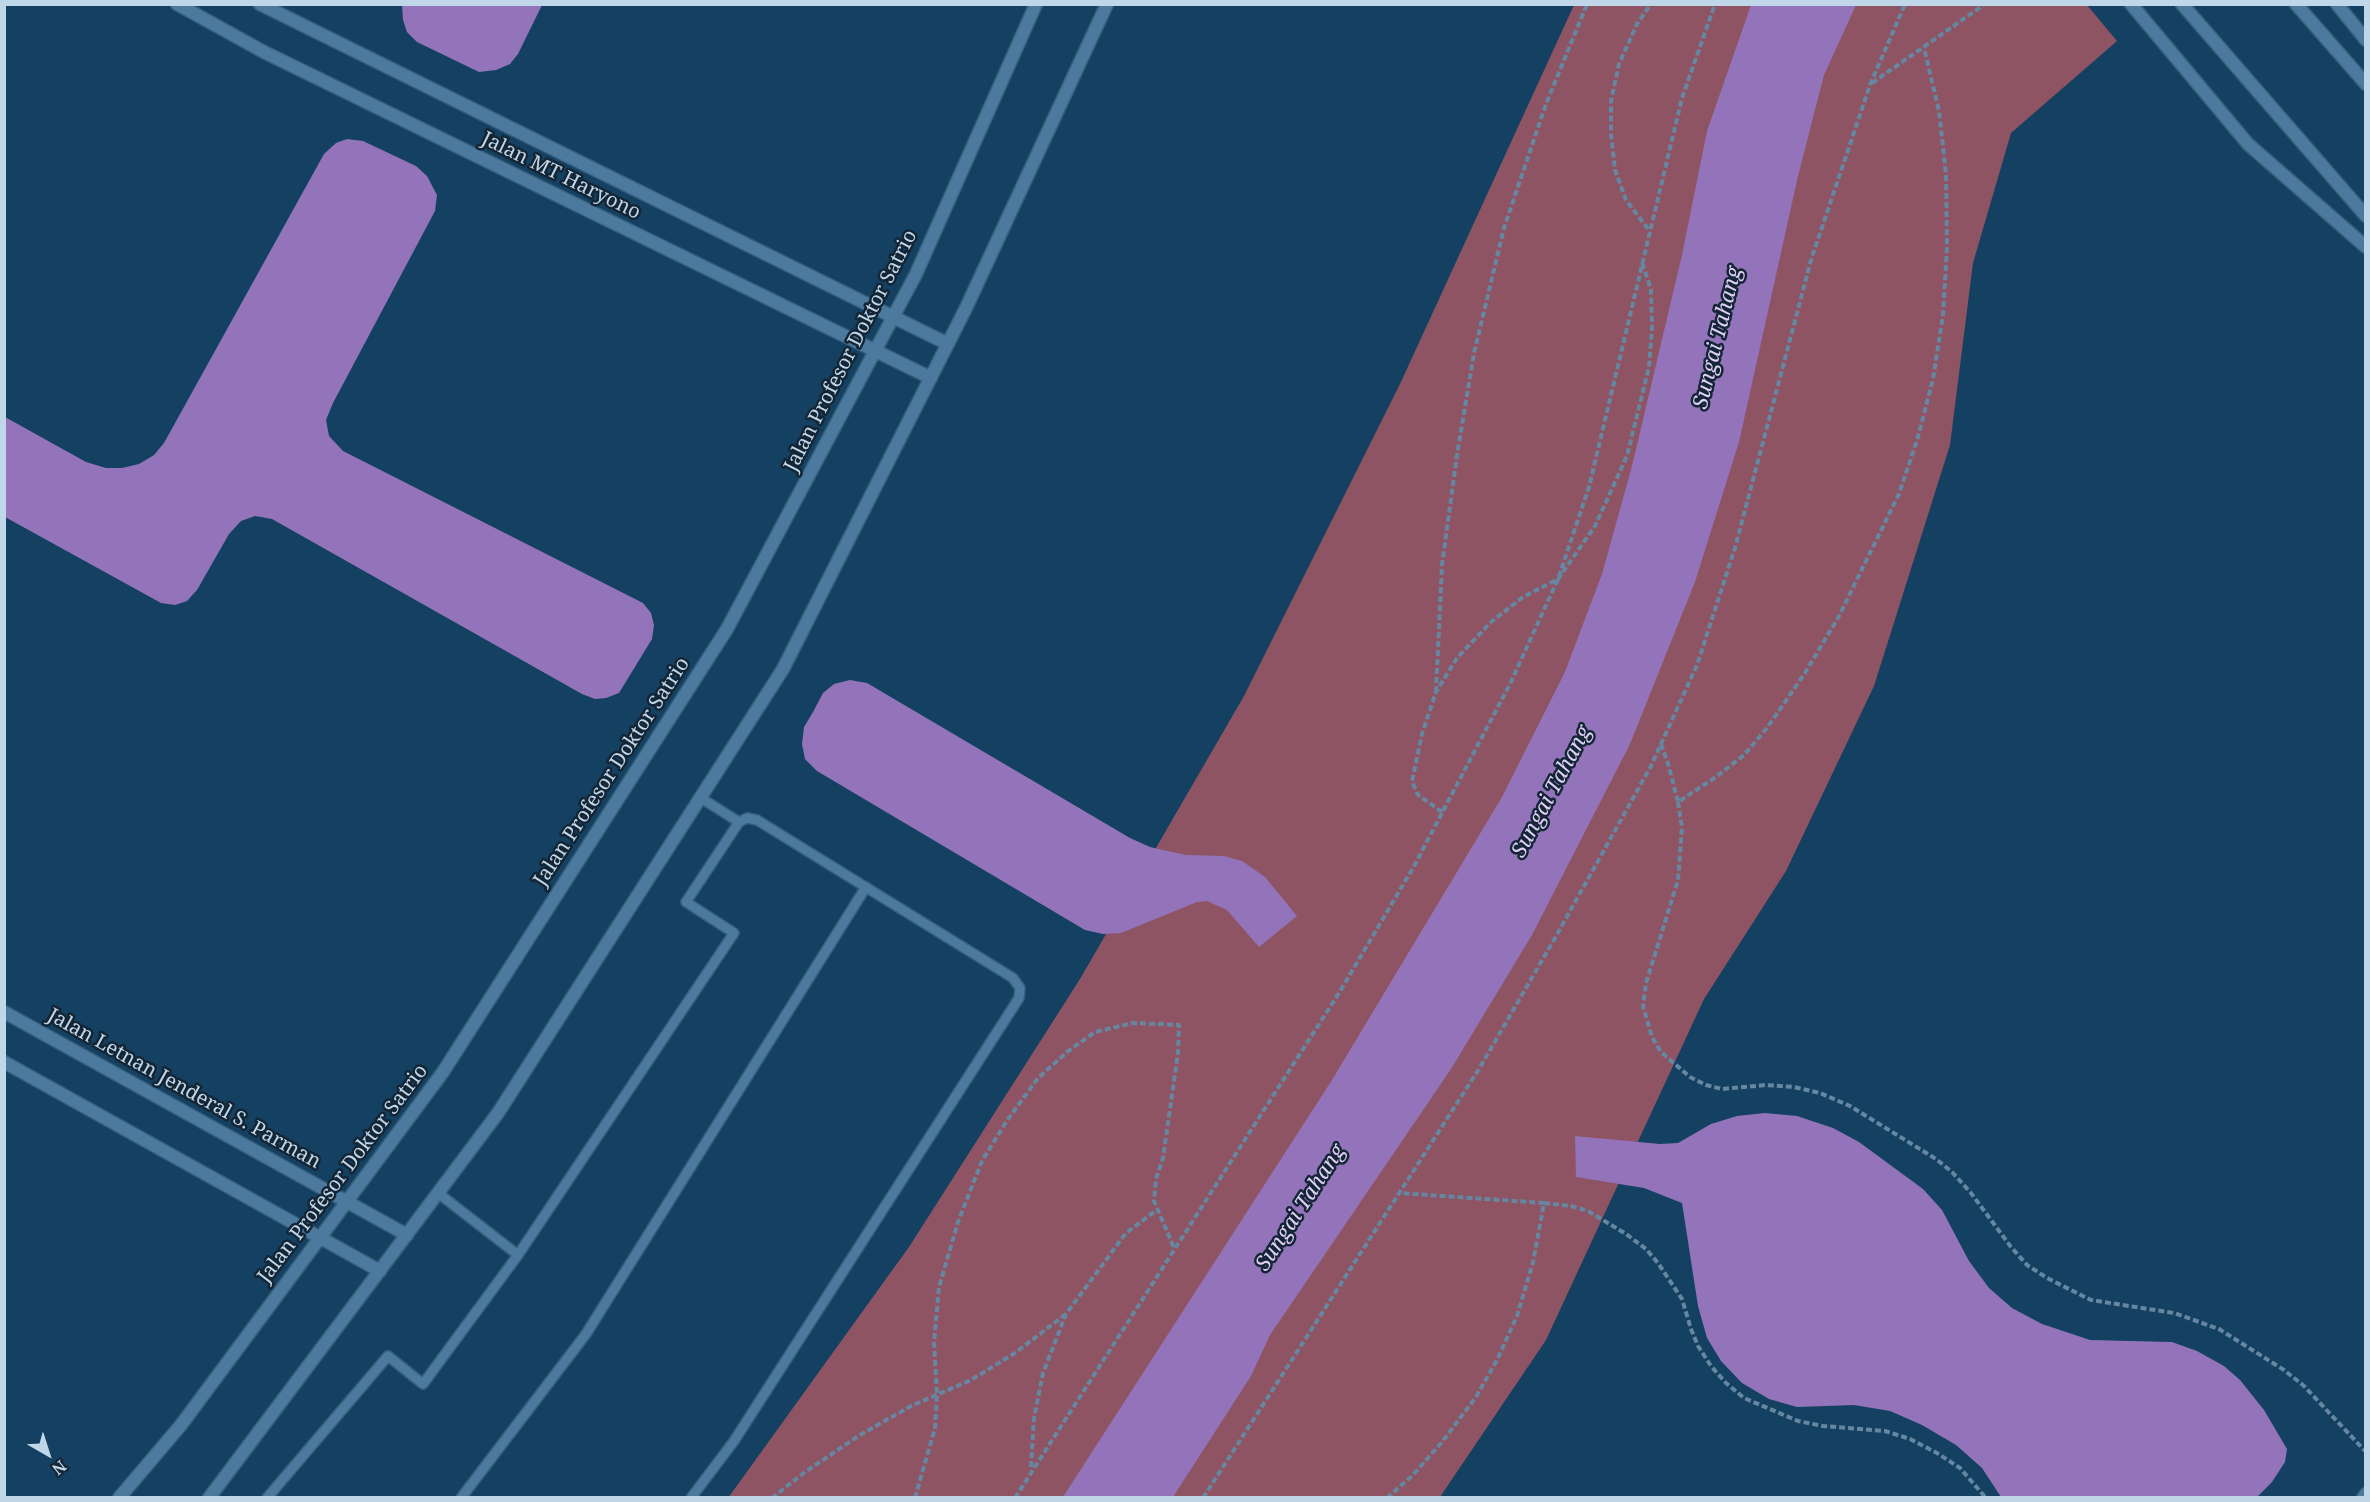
<!DOCTYPE html>
<html>
<head>
<meta charset="utf-8">
<style>
	body { margin:0 }
	#map { position:relative; width:2370px; height:1502px; overflow:hidden; background:#144161; font-family:"Noto Serif",serif }
	canvas { display:block }
	.frame { position:absolute; inset:0; border:6px solid #c0d7ea; pointer-events:none }
	.north { position:absolute; left:18px; top:1424px; width:60px; height:60px; -webkit-text-stroke:4px #142635; paint-order:stroke; rotate:141deg; font-size:16px; font-weight:700; line-height:24px; text-align:center; color:#c0d7ea }
	.north::after { content:''; display:block; margin:auto; width:21px; height:27px; background:#c0d7ea; clip-path:polygon(50% 0,100% 100%,50% 72%,0 100%) }
</style>
</head>
<body>
<div id="map">
<canvas width="2370" height="1502"></canvas>
<div class="frame"></div>
<div class="north">N</div>
</div>
<script>
const c = document.querySelector('canvas').getContext('2d');
c.lineJoin = 'round';
function fill(path, color) { c.fillStyle = color; c.fill(path, 'evenodd'); }
const shape = rows => new Path2D(rows.map(r => 'M' + r).join(''));
function stroke(path, color, width, dash) { c.strokeStyle = color; c.lineWidth = width; c.lineCap = dash ? 'butt' : 'round'; c.setLineDash(dash || []); c.stroke(path); }
function label(font, color, halo, rows, align = 'center') {
  c.font = font + ' "Noto Serif",serif'; c.lineWidth = 5; c.setLineDash([]); c.textBaseline = 'middle'; c.strokeStyle = halo; c.fillStyle = color; for (const [text, x, y, turn = 0] of rows) {
    c.save(); c.translate(x, y); c.rotate((+turn || 0) * Math.PI / 180); c.textAlign = isNaN(turn) ? turn : align; if (halo) c.strokeText(text, 0, 0); c.fillText(text, 0, 0); c.restore();
  }
}
const green = shape([
	[1574,5,2087,5,2117,41,2011,133,1973,263,1950,445,1874,686,1786,871,1704,999,1546,1340,1440,1497,728,1498,909,1247,1080,979,1244,696,1400,384]
]);
const water = shape([
	[402,5,402,4,542,5,518,54,510,64,496,70,479,72,417,42,407,32,403,20],
	[1751,5,1856,5,1824,75,1798,176,1739,442,1695,582,1630,744,1532,935,1451,1069,1270,1335,1251,1376,1173,1497,1063,1497,1332,1080,1502,797,1565,672,1602,574,1632,466,1682,255,1707,131],
	[347,139,363,141,416,166,427,176,437,195,435,211,333,403,326,420,329,436,343,451,643,603,651,613,654,625,652,639,619,693,606,698,595,699,582,694,272,519,255,516,241,521,229,534,197,590,187,601,175,605,161,603,5,517,5,417,86,462,106,468,122,468,139,464,154,455,164,443,324,154,336,143],
	[850,680,867,683,1130,838,1150,847,1167,851,1186,855,1224,856,1242,861,1265,877,1297,916,1259,947,1227,910,1207,901,1197,902,1121,933,1103,934,1085,930,817,771,805,759,802,744,804,727,813,712,823,693,834,684],
	[1765,1113,1797,1116,1833,1128,1859,1142,1923,1189,1942,1210,1969,1261,1989,1288,2012,1308,2042,1324,2090,1340,2172,1342,2197,1351,2224,1366,2240,1380,2264,1410,2287,1449,2285,1462,2272,1482,2257,1497,2001,1497,1982,1468,1956,1445,1922,1425,1890,1411,1854,1405,1797,1407,1769,1399,1742,1383,1721,1361,1707,1338,1698,1306,1682,1203,1644,1188,1576,1177,1575,1136,1660,1144,1678,1143,1711,1124,1737,1116]
]);
const path = shape([
	[1872,83,1985,4],
	[1648,229,1626,200,1615,170,1611,134,1611,101,1619,64,1637,24,1651,4],
	[1436,692,1442,565,1457,455,1474,353,1504,228,1546,104,1587,4],
	[1661,744,1669,767,1678,802,1716,777,1744,755,1767,728,1805,673,1839,616,1899,494,1918,437,1933,379,1943,315,1947,247,1946,174,1939,111,1924,48],
	[1678,802,1682,828,1678,880,1646,983,1643,1006,1652,1037,1661,1052,1690,1077,1706,1085,1722,1089,1766,1085,1794,1087,1820,1093,1850,1106,1936,1159,1952,1172,1971,1193,2011,1247,2027,1265,2047,1278,2091,1300,2174,1313,2219,1329,2284,1370,2304,1386,2366,1452],
	[1442,812,1418,795,1412,781,1422,734,1436,692,1457,658,1491,622,1523,597,1558,579,1595,526,1627,456,1649,367,1652,328,1651,290,1642,262],
	[1544,1203,1571,1206,1588,1211,1626,1234,1646,1249,1658,1263,1682,1299,1691,1329,1698,1346,1711,1366,1726,1383,1744,1398,1798,1421,1823,1426,1885,1431,1910,1439,1937,1453,1960,1468,1986,1498],
	[1031,1467,1034,1418,1043,1373,1066,1314,1126,1233,1158,1209],
	[772,1498,805,1472,860,1435,911,1406,971,1380,1015,1353,1066,1314],
	[915,1498,935,1428,937,1395,934,1342,939,1287,958,1222,982,1161,1006,1122,1038,1078,1067,1052,1095,1032,1133,1023,1179,1025,1178,1053,1163,1158,1156,1179,1154,1201,1174,1248],
	[1015,1498,1339,993,1413,868,1510,684,1558,579,1589,487,1682,98,1715,4],
	[1203,1498,1479,1069,1555,938,1651,766,1697,665,1735,548,1811,260,1870,85,1905,4],
	[1387,1498,1413,1475,1442,1442,1476,1397,1497,1360,1517,1316,1533,1262,1544,1203,1399,1193]
]);
const service = shape([
	[701,798,739,822],
	[438,1193,518,1255],
	[267,1498,388,1356,423,1384,518,1255,734,933,686,902,739,822,747,818,757,820,1013,978,1020,988,1019,998,734,1441,691,1498],
	[461,1498,586,1334,866,887]
]);
const minor = shape([
	[177,4,264,52,931,378],
	[260,4,948,344],
	[4,1012,407,1235],
	[4,1062,380,1271],
	[119,1498,181,1425,443,1072,727,629,916,274,1036,4],
	[209,1498,498,1113,783,669,966,308,1107,4],
	[2363,1498,2366,1494]
]);
const tertiary = shape([
	[2131,4,2248,144,2366,247],
	[2182,4,2366,216],
	[2296,4,2366,84],
	[2337,4,2366,40]
]);
const streetNames = [
	["Jalan MT Haryono",561,176,26],
	["Jalan Profesor Doktor Satrio",851,351,-63],
	["Jalan Profesor Doktor Satrio",612,772,-57],
	["Jalan Letnan Jenderal S. Parman",184,1089,29],
	["Jalan Profesor Doktor Satrio",343,1174,-53]
];
const waterNames = [
	["Sungai Tahang",1718,338,-76],
	["Sungai Tahang",1552,792,-62],
	["Sungai Tahang",1301,1208,-57]
];
fill(green, '#8f5463');
fill(water, '#9374ba');
stroke(service, '#365f7c', 12);
stroke(minor, '#365f7c', 15);
stroke(tertiary, '#365f7c', 15);
stroke(path, '#6587a1', 4, [6, 3]);
stroke(service, '#4c799e', 9);
stroke(minor, '#4c799e', 12);
stroke(tertiary, '#4c799e', 12);
label('20px', '#c0d7ea', '#142635', streetNames);
label('italic 21px', '#e0d0f7', '#142635', waterNames);
</script>
</body>
</html>
